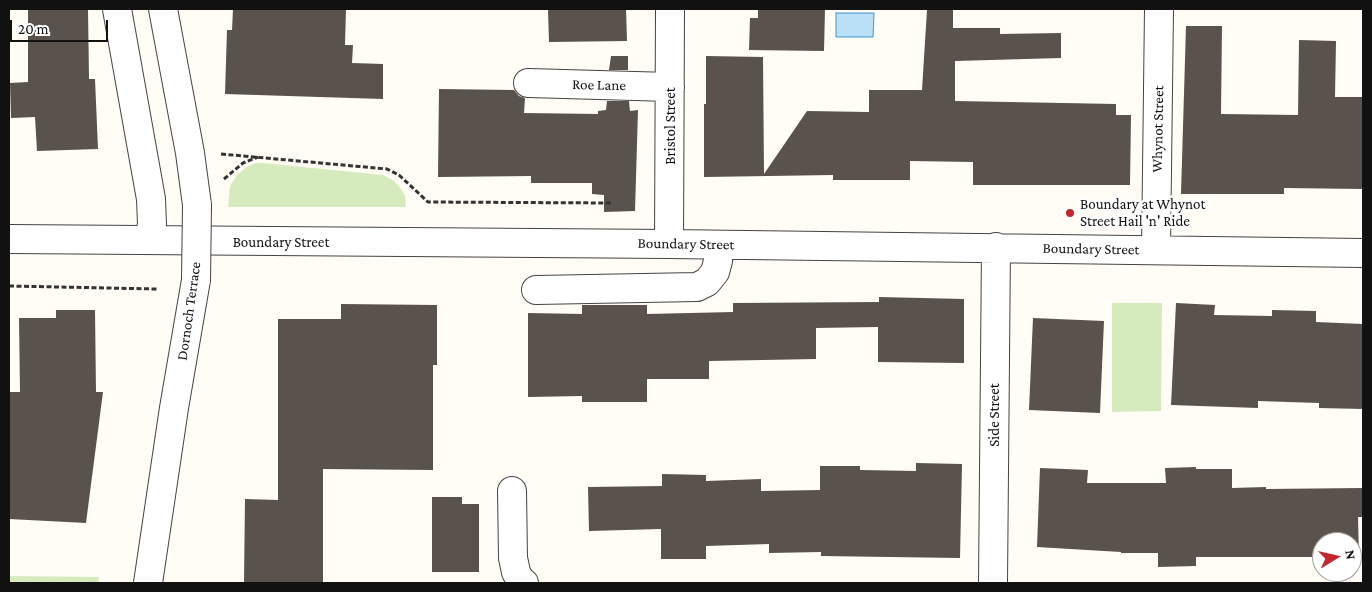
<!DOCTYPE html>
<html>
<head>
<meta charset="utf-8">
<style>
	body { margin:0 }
	#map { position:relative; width:1372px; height:592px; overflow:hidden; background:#fffdf5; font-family:"Crimson Pro",serif }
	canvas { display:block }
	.frame { position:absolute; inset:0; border:10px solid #111; pointer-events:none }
	.north { position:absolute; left:1312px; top:532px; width:50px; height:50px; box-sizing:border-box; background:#fff; border:1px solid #a0a0a0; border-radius:50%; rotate:81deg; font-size:14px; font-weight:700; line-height:20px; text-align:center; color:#111 }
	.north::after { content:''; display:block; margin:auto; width:18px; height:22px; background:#c4262e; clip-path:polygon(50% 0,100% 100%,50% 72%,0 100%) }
	.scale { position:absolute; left:10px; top:20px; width:98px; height:22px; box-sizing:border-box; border:2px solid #111; border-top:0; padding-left:6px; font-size:15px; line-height:18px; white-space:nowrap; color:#111; -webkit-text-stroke:4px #fff; paint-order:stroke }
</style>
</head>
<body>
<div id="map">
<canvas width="1372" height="592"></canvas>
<div class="frame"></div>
<div class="north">N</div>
<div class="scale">20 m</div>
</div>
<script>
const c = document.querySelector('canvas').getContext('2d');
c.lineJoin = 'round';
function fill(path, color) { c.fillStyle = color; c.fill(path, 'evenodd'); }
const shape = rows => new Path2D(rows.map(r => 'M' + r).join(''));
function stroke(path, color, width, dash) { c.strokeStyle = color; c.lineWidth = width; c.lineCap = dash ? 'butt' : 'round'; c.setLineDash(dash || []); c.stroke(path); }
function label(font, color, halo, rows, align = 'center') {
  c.font = font + ' "Crimson Pro",serif'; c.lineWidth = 5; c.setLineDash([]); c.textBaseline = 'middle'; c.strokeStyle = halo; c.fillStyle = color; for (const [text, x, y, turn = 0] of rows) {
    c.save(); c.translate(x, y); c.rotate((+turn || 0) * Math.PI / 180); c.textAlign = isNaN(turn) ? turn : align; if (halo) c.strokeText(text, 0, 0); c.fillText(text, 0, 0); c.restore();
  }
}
const green = shape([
	[255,163,263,163,383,175,394,181,401,189,405,196,406,207,228,207,230,186,237,175,245,168],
	[1112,303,1162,303,1161,411,1112,412],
	[9,576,99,577,98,583,9,583]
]);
const water = shape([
	[836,13,874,13,873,37,836,37,836,13]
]);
const building = shape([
	[28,9,88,9,89,79,95,79,98,149,37,151,35,117,11,118,10,83,28,82],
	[233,9,346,9,345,45,353,45,352,63,383,64,383,99,225,94,227,30,232,30],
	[548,9,626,9,627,41,549,42],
	[758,9,825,9,824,51,749,50,750,18,758,18],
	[953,9,953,28,1000,28,1000,34,1061,33,1061,58,955,61,955,101,1116,104,1116,115,1131,115,1130,185,973,185,973,162,910,161,910,180,833,180,833,175,704,177,704,104,706,104,706,56,763,57,764,174,807,111,869,112,869,90,922,90,927,10],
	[1186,26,1222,26,1221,114,1298,115,1299,40,1336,41,1335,97,1363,97,1363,189,1284,188,1284,194,1181,194],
	[611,56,628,56,628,70,609,70],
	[439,89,514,90,519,96,525,98,524,113,598,114,598,111,606,110,607,101,629,101,630,111,638,110,635,211,604,212,604,195,592,194,592,183,531,183,531,176,438,177],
	[879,297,964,299,964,363,878,362,878,327,816,328,816,359,709,361,709,379,647,379,647,402,582,402,582,396,528,397,528,313,582,314,582,305,647,305,647,314,733,312,733,303,879,302],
	[1176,303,1215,305,1214,315,1272,316,1272,310,1316,311,1316,322,1363,324,1363,409,1319,408,1319,403,1258,401,1258,408,1171,405],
	[341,304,437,305,437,365,433,365,433,470,323,469,323,583,244,583,245,499,278,500,278,319,341,319],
	[56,310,95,310,96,392,103,392,86,523,9,519,9,392,20,392,19,318,56,318],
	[1033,318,1104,321,1100,413,1029,410],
	[916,463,962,464,960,558,821,556,821,552,769,553,769,544,706,546,706,559,661,559,661,529,589,531,588,487,662,486,662,474,706,475,706,481,761,479,761,491,820,490,820,466,860,466,860,470,916,471],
	[1196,467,1196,469,1232,469,1232,488,1266,487,1266,489,1363,488,1363,517,1358,517,1359,557,1352,557,1352,542,1322,542,1322,557,1196,557,1196,566,1158,567,1158,553,1121,553,1121,552,1037,547,1040,468,1088,470,1087,483,1166,483,1165,468],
	[432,497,462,497,462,504,479,504,479,572,432,572]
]);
const path = shape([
	[221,154,387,169,399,175,428,202,612,203],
	[224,179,243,163,258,157],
	[9,286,157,289]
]);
const minor = shape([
	[117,9,151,199,152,224,149,240],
	[163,9,190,153,197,205],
	[528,83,670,87],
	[9,239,669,244,1363,253],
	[669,244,670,9],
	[1156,250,1159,9],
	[536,290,697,287,707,282,715,272,718,261,718,245],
	[512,491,513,558,516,572,520,580,524,583],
	[148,583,174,408,196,280],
	[993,583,996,247]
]);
const minorBridge = shape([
	[196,280,197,205]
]);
const markers = [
	[1070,213,5,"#c4262e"]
];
const streetNames = [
	["Roe Lane",599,85,1],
	["Bristol Street",670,126,-90],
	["Whynot Street",1158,129,-89],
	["Boundary Street",281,242],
	["Boundary Street",686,244,1],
	["Boundary Street",1091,249,1],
	["Dornoch Terrace",189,311,-82],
	["Side Street",994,415,-90]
];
const poiNames = [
	["Boundary at Whynot",1080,204],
	["Street Hail 'n' Ride",1080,221]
];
fill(green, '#d5ebbd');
fill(water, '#b9e0f7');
stroke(water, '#3f96cf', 1);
fill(building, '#5a524d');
stroke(minor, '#444', 30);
stroke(path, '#333', 3, [5, 2.5]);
stroke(minor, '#fff', 28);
stroke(minorBridge, '#444', 30, []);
stroke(minorBridge, '#fff', 28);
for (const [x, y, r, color] of markers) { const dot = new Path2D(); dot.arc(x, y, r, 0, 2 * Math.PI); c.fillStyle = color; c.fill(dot); stroke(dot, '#fff', 2); }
label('15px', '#111', '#fff', streetNames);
label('15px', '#111', '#fff', poiNames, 'left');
</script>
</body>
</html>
